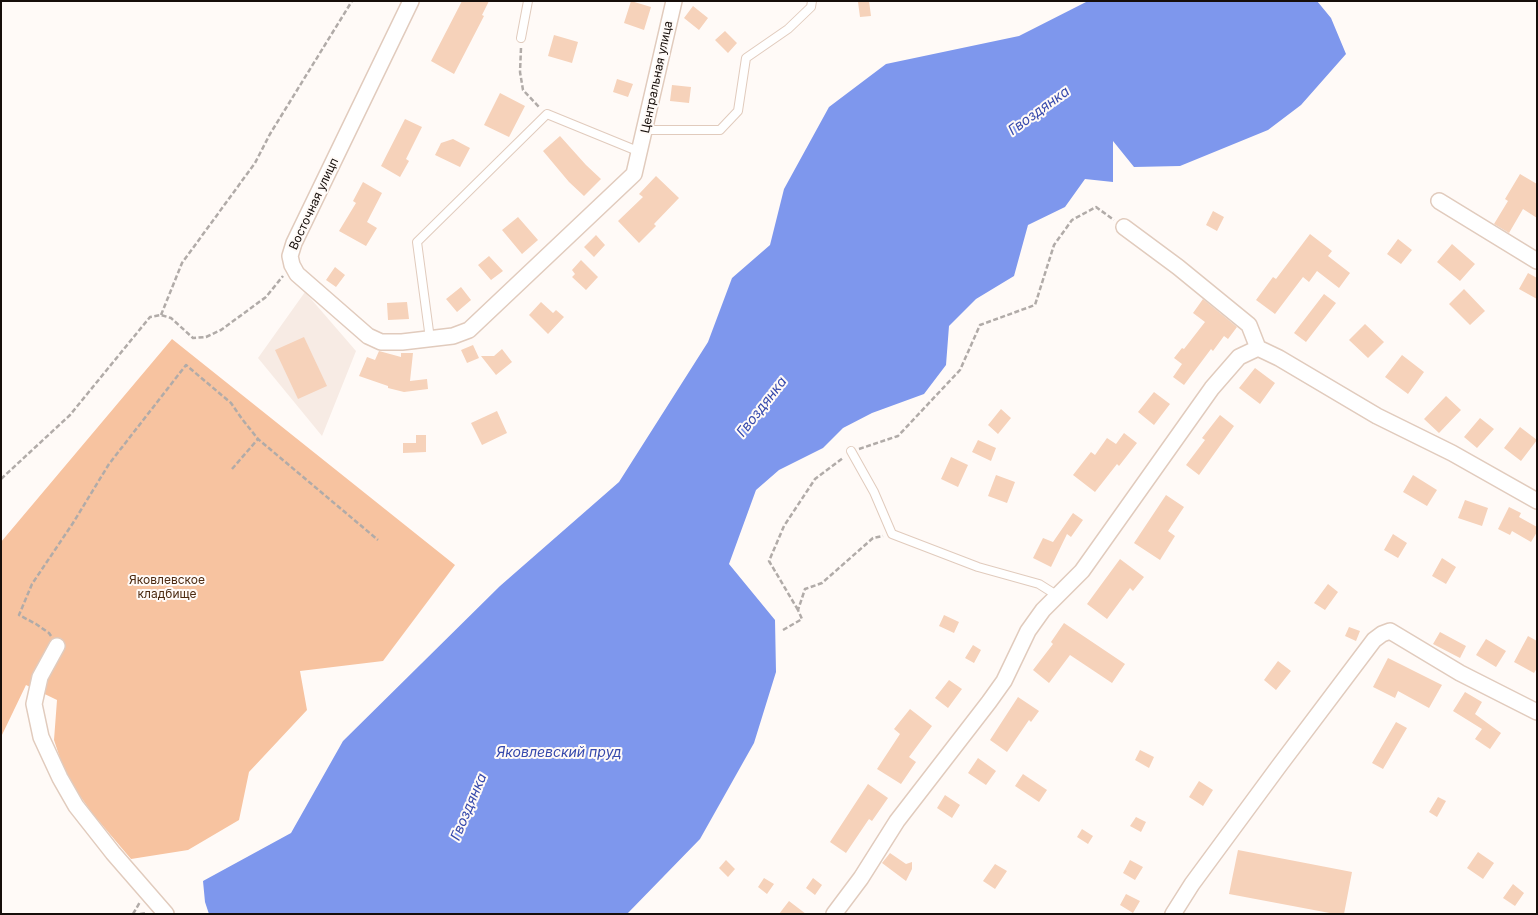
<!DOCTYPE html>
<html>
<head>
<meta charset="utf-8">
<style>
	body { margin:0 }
	#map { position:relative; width:1538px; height:915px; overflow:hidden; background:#fffaf7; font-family:Inter,sans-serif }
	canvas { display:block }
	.frame { position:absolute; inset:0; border:2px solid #160e0a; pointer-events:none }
</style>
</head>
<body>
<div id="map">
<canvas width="1538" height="915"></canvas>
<div class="frame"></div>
</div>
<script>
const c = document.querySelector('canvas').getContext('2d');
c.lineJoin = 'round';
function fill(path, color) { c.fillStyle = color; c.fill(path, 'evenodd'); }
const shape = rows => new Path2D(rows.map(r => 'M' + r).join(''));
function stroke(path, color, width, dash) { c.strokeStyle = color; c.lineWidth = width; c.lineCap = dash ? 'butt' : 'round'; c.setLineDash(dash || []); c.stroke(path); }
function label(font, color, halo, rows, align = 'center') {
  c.font = font + ' Inter,sans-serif'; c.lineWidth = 4; c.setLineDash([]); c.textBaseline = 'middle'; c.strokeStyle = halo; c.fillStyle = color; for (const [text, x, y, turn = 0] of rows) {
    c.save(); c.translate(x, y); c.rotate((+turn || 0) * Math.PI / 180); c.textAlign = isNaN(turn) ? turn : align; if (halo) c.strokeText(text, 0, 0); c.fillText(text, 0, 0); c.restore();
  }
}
const built = shape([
	[305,292,356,351,322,436,258,358]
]);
const green = shape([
	[172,339,455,565,383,661,300,671,307,710,249,772,239,820,188,850,131,859,92,813,66,776,54,740,57,700,26,685,1,737,1,542]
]);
const water = shape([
	[1088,1,1317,1,1331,18,1346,54,1301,105,1268,130,1180,166,1134,167,1113,141,1113,182,1085,179,1065,207,1028,225,1014,276,976,299,949,326,946,365,924,394,872,413,843,428,823,448,779,470,756,490,729,564,775,620,776,672,754,743,700,839,627,914,209,914,205,902,203,881,291,833,343,741,500,586,619,482,708,342,732,278,770,245,784,189,829,107,886,64,1019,36]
]);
const building = shape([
	[462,1,489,1,482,15,484,16,454,74,431,61],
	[631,1,651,7,644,30,624,23],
	[869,1,871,16,860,17,858,2],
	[693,6,708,18,699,30,684,18],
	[725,31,737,43,728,53,715,40],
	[554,35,578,42,572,63,548,56],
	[617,79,633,84,628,97,613,92],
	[672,85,691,87,689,103,670,101],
	[500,93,525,106,509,137,484,125],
	[405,119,422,127,406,159,409,161,400,177,381,166],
	[560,136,586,165,601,179,584,196,569,182,543,151],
	[453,139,470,148,460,167,435,155,441,143],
	[1520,174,1537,184,1537,218,1523,209,1509,233,1494,224,1508,201,1505,199],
	[656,176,679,198,654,224,656,226,639,243,618,221,643,197,639,194],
	[363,182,382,193,367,222,377,228,366,246,339,231,356,203,353,201],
	[1213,211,1224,217,1217,231,1206,225],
	[518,217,538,240,522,254,502,230],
	[1310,234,1332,251,1328,256,1350,273,1339,288,1317,271,1309,282,1303,277,1275,314,1256,300,1273,277,1276,279],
	[596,235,605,245,594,257,584,247],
	[1398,239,1412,250,1401,264,1387,254],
	[1452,244,1475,264,1460,281,1437,262],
	[489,256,503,271,491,280,478,265],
	[581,260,598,277,586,290,572,277,575,274,572,270],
	[335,267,345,275,336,287,326,280],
	[1528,273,1537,278,1537,299,1519,289],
	[461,287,471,300,457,312,446,299],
	[1464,289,1485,311,1470,325,1449,304],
	[1324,294,1336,303,1306,342,1294,333],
	[1203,299,1237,327,1228,339,1224,336,1213,351,1211,349,1184,385,1173,377,1182,364,1174,358,1182,348,1184,349,1205,322,1193,313],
	[407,302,409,319,388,320,387,303],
	[541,302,553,313,556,310,564,317,548,334,529,315],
	[1365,324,1384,342,1368,358,1349,340],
	[304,337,327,386,298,399,275,350],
	[473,345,479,358,467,363,461,350],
	[502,349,512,362,496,375,481,356,494,356],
	[379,351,401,357,401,353,413,353,410,381,427,379,428,389,404,392,388,388,388,386,359,376,367,357,375,360],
	[1402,355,1424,372,1408,394,1385,377],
	[1255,368,1275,383,1260,404,1239,388],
	[1154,392,1170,404,1154,425,1138,412],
	[1446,396,1461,410,1439,433,1424,419],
	[1001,409,1011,418,998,434,988,425],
	[497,411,507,433,482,445,471,423],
	[1220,415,1234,426,1199,475,1186,465,1205,440,1202,438],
	[1480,418,1494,429,1477,448,1464,437],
	[1520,427,1537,440,1521,461,1504,448],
	[1124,433,1137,443,1119,466,1117,464,1095,492,1073,475,1091,452,1095,455,1107,438,1116,444],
	[416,435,426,435,426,452,403,453,403,443,416,443],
	[978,440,996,448,991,461,972,452],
	[951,457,968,465,958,487,941,479],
	[996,475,1015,482,1007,503,988,496],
	[1413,475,1437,490,1427,506,1403,492],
	[1166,495,1184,507,1168,531,1175,536,1160,560,1134,543],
	[1465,500,1488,508,1482,526,1458,518],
	[1509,507,1521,513,1519,517,1537,527,1537,532,1531,542,1512,531,1510,535,1498,529],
	[1073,513,1083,520,1071,537,1067,534,1051,567,1033,558,1043,538,1053,542],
	[1393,534,1407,543,1398,558,1384,550],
	[1442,558,1456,567,1446,584,1432,576],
	[1120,559,1144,577,1133,591,1130,588,1107,619,1087,604],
	[1328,584,1338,592,1325,610,1314,603],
	[944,615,959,622,954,633,939,626],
	[1064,623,1125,664,1112,683,1070,655,1049,683,1033,670,1053,644,1051,642],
	[1349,627,1360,631,1356,641,1345,636],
	[1440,632,1466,646,1460,658,1433,644],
	[1528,636,1537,641,1537,668,1534,673,1514,662],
	[1486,639,1506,651,1496,667,1476,655],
	[973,645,981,650,974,663,965,658],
	[1388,658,1442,685,1429,708,1398,691,1395,698,1373,687],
	[1278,661,1291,671,1276,690,1264,680],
	[949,680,962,689,948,708,935,698],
	[1465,692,1482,702,1475,714,1501,733,1490,749,1475,739,1482,729,1453,711],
	[1018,697,1039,711,1031,722,1029,720,1007,752,990,740],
	[910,709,932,726,909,757,916,762,901,784,877,769,900,734,894,729],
	[1396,722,1407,728,1383,769,1372,763],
	[1140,750,1154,757,1149,768,1135,760],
	[978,758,996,771,986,785,968,773],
	[1023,774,1047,790,1039,802,1015,786],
	[1199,781,1213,790,1203,806,1189,797],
	[868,784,888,798,872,821,869,819,846,853,830,842],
	[945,795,960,805,952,818,937,808],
	[1438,797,1446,801,1437,817,1429,812],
	[1136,817,1146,822,1141,832,1130,826],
	[1082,829,1093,836,1088,844,1077,837],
	[1238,850,1352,872,1344,914,1335,914,1229,894],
	[1478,852,1494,863,1483,879,1467,868],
	[890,853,906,864,912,862,912,869,906,881,882,863],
	[726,860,735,869,728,877,719,868],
	[1130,860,1143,867,1135,880,1123,873],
	[995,864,1007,871,995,889,983,881],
	[764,878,774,884,767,894,758,887],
	[813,878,822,885,815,895,806,888],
	[1513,884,1524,893,1515,906,1503,898],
	[1126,894,1140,901,1133,913,1120,905],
	[789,901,806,914,779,914]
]);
const path = shape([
	[521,48,520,72,523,90,540,108],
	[161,315,182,263,255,163,270,134,352,1],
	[859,449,898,436,960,370,980,325,1035,305,1054,245,1072,220,1096,207,1114,220],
	[232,469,258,439],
	[1,479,70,415,150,317,161,315,171,318,193,338,206,337,221,330,266,297,283,276],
	[798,610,769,561,784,526,815,479,843,458],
	[783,630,802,619,798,610,805,589,822,583,873,538,883,536],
	[51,636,49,633,36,624,19,615,32,584,73,523,109,464,186,365,231,403,242,419,258,439,378,540],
	[133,914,140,902],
	[140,914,147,913]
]);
const service = shape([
	[521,38,528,1],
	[646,130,720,130,738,111,746,58,788,29,811,7,812,1],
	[430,339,417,242,547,114,640,152],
	[851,451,874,492,892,534,978,567,1039,584,1058,596]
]);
const minor = shape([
	[411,1,294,243,290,256,292,265,297,274,368,336,381,342,402,342,453,336,469,330,634,174,674,1],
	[1439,201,1537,261],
	[1124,227,1178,267,1249,325,1258,348],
	[57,646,40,677,34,704,41,737,60,778,76,806,113,853,166,914],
	[834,914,861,878,897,821,989,702,1004,681,1028,631,1043,610,1082,571,1212,388,1239,357,1258,348,1279,358,1377,416,1452,453,1537,501],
	[1173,914,1192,884,1279,766,1374,640,1382,634,1390,631,1460,673,1537,712]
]);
const streetNames = [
	["Центральная улица",657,77,-78],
	["Восточная улицп",314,204,-65]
];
const parkNames = [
	["Яковлевское",167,580],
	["кладбище",167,594]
];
const waterNames = [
	["Гвоздянка",1039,111,-36],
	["Гвоздянка",762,407,-52],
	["Яковлевский пруд",559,753],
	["Гвоздянка",469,807,-67]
];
fill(built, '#f7ebe4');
fill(green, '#f7c3a0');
fill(water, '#7e97ed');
fill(building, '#f6d2ba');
stroke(service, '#e1cbbd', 10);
stroke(minor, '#e1cbbd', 18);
stroke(path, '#b1aba8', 2.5, [5, 2.5]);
stroke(service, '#fff', 8);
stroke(minor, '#fff', 15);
label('12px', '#160e0a', '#fffaf7', streetNames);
label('12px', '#4c2a10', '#fffaf7', parkNames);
label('italic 14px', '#3649ac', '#fffaf7', waterNames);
</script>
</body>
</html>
